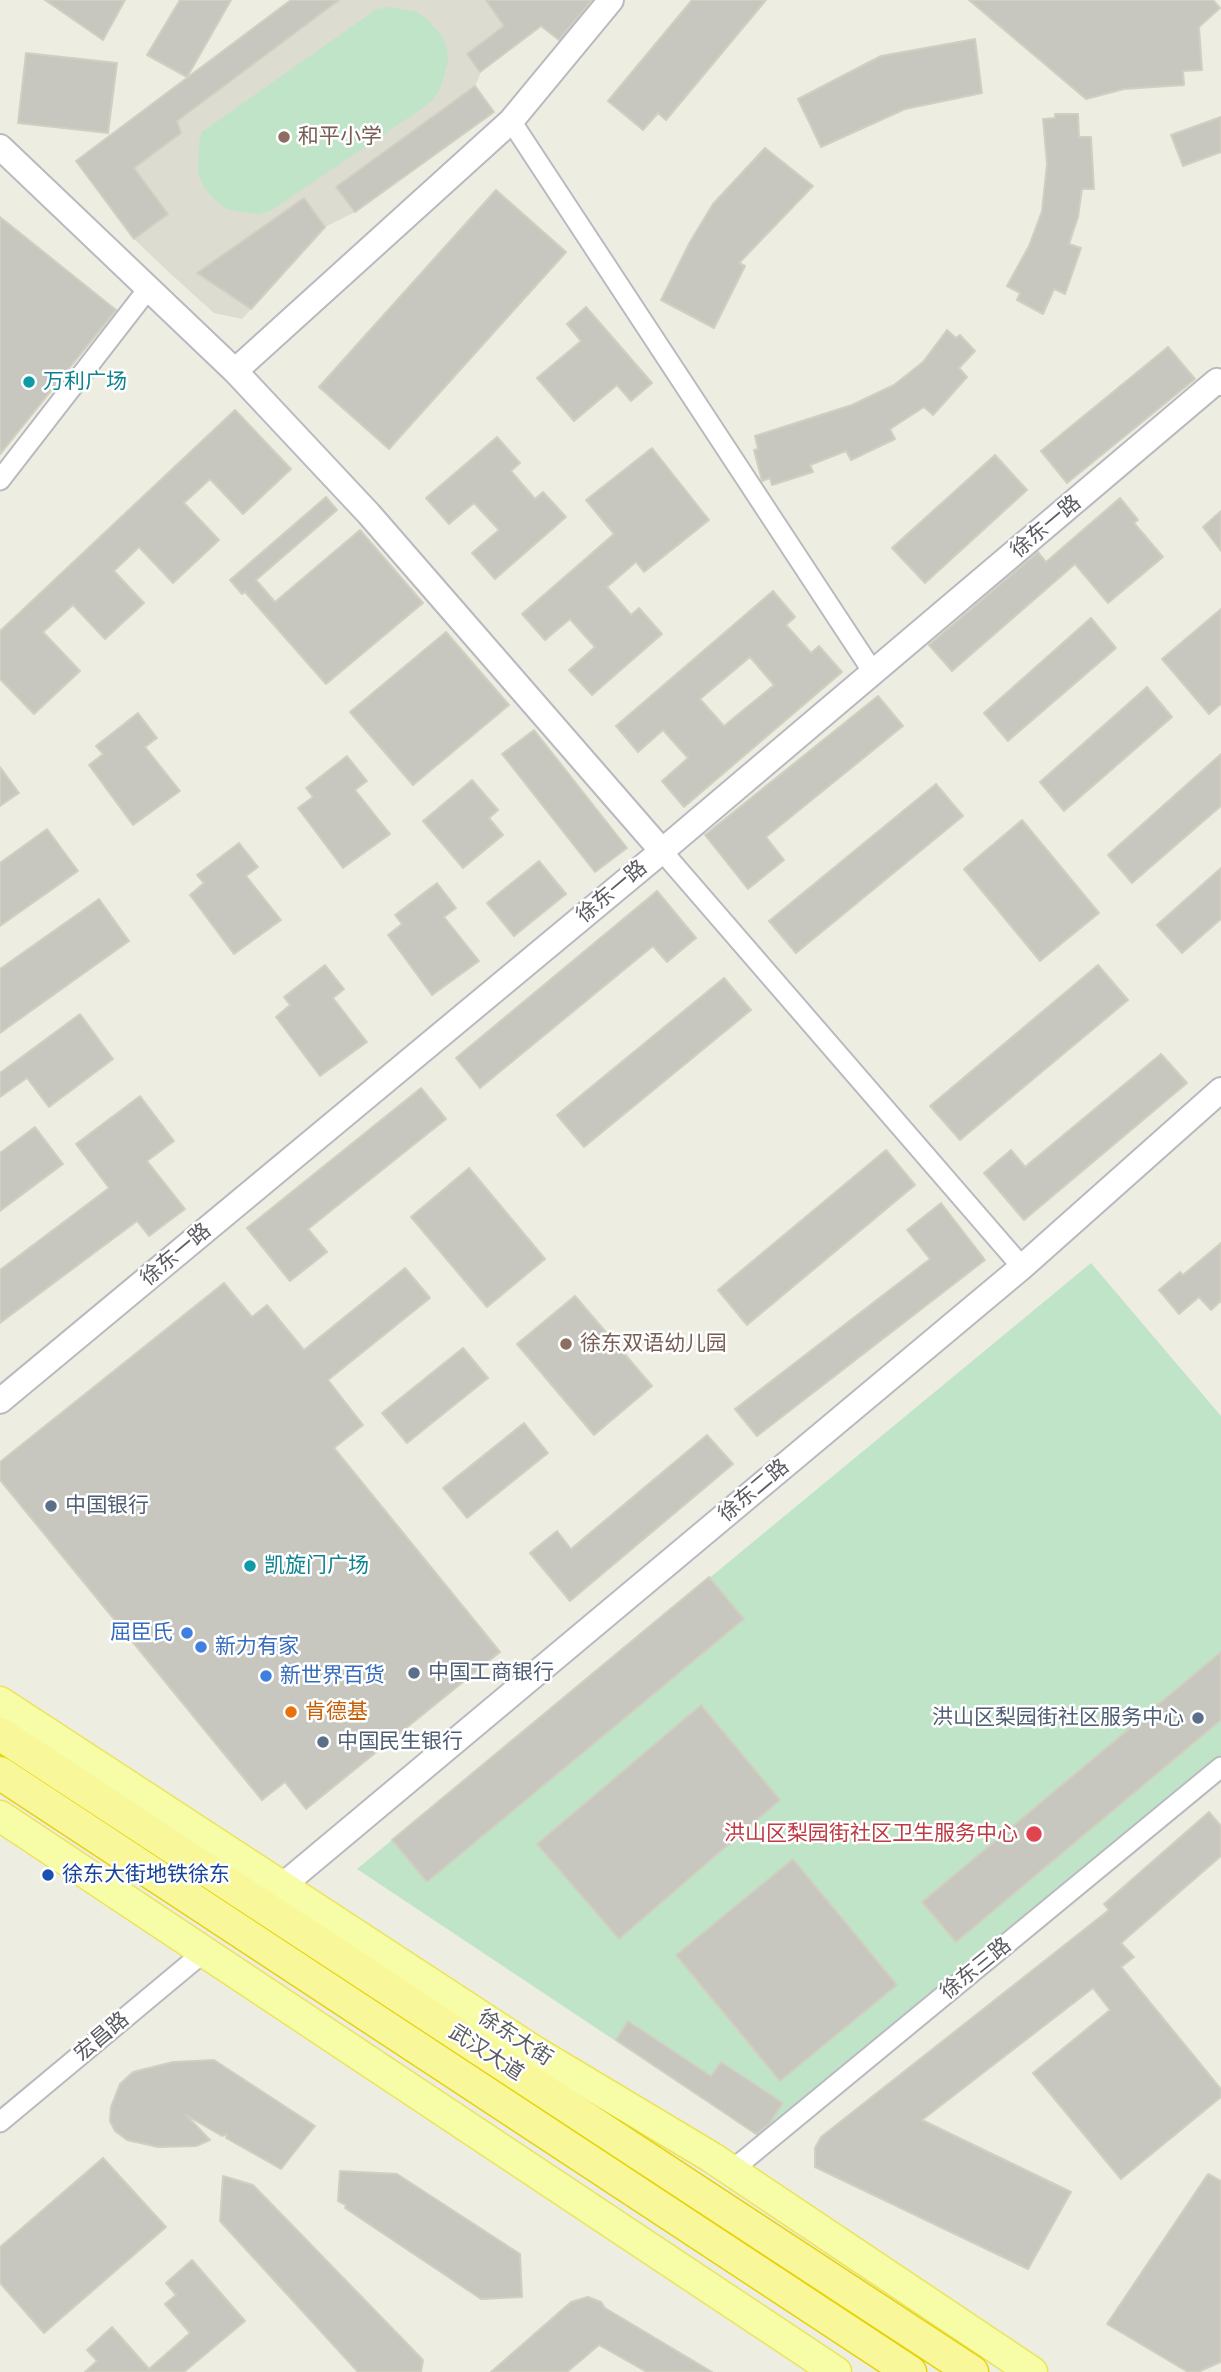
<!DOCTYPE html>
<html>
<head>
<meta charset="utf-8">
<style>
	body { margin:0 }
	canvas { display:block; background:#edede2 }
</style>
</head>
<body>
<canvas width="1221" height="2372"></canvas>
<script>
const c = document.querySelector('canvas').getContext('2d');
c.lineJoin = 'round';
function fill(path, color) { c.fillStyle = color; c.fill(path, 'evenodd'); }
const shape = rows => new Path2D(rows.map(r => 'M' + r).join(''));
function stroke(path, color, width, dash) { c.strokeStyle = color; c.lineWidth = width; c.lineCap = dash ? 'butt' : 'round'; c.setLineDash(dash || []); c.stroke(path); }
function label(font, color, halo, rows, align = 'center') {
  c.font = font + ' "Noto Sans","Noto Sans SC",sans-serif'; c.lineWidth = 5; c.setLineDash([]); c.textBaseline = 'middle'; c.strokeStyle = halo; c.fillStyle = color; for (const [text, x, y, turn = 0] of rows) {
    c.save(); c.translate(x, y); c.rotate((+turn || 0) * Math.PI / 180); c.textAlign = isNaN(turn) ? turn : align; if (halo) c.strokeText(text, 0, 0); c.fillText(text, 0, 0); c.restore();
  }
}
const education = shape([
	[291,0,521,0,527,8,467,54,481,72,475,87,494,112,355,212,325,227,242,319,214,313,173,276,134,239,76,161]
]);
const green = shape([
	[390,7,417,12,427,19,443,38,447,49,448,61,440,88,433,99,421,109,270,211,258,214,241,212,225,208,213,198,204,187,198,173,199,143,202,132,377,9],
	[1091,1263,1221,1416,1221,1755,760,2137,357,1869]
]);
const building = shape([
	[45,0,125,0,103,40,45,0],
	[180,0,231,0,187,77,147,55,180,0],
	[291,0,339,0,177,121,181,133,134,168,168,214,134,239,76,161,291,0],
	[486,0,592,0,559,40,541,26,480,72,467,54,504,26,486,0],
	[692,0,766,0,666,120,658,113,643,130,608,101,692,0],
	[969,0,1213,0,1220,8,1199,27,1202,70,1183,71,1184,85,1124,89,1086,99,969,0],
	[975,39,982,93,905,109,821,147,798,99,881,56,975,39],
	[26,53,117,63,108,133,18,123,26,53],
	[475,86,494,112,355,212,336,187,475,86],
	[1055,114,1078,114,1079,137,1091,137,1094,189,1082,189,1078,217,1069,244,1081,248,1065,294,1054,289,1043,314,1017,300,1020,293,1007,286,1029,246,1042,211,1047,164,1043,119,1055,118,1055,114],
	[1221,117,1221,152,1183,166,1171,135,1221,117],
	[765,148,813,186,739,263,745,266,714,328,661,300,690,242,713,204,765,148],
	[496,190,566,252,389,449,319,387,496,190],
	[304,198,325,227,251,309,197,273,304,198],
	[0,217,116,310,0,454,0,217],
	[586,307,652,383,631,401,617,385,574,421,537,378,581,341,567,324,586,307],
	[947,330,956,338,960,335,975,351,959,368,967,377,933,415,924,407,890,429,895,439,851,460,846,451,810,465,813,472,772,485,770,478,762,481,754,450,758,449,755,436,852,405,894,385,923,362,947,330],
	[1168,347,1195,379,1067,483,1041,451,1168,347],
	[235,410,291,469,243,514,210,479,184,503,219,540,173,583,139,547,114,571,144,603,105,639,73,605,43,632,80,671,34,714,0,679,0,631,235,410],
	[497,437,520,463,511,471,535,499,543,492,566,517,495,579,472,553,499,530,474,503,449,524,426,498,497,437],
	[652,448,709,520,644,572,636,562,607,587,631,615,639,608,662,634,592,695,569,670,595,647,570,619,545,640,522,614,614,534,586,500,652,448],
	[995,455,1027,490,925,583,892,548,995,455],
	[326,497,337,510,256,580,275,602,360,530,423,603,326,684,245,592,242,594,230,580,326,497],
	[1120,498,1138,520,1134,523,1163,557,1108,603,1075,564,952,671,929,645,1038,552,1046,562,1120,498],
	[1221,511,1221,551,1203,527,1221,511],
	[773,591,795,617,786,625,811,653,819,646,842,672,684,807,662,781,688,758,663,730,638,752,616,726,773,591],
	[750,657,774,685,724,726,700,699,750,657],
	[1221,609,1221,704,1209,714,1162,659,1221,609],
	[1091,618,1116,648,1008,741,984,713,1091,618],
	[446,632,509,705,413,785,350,712,446,632],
	[1147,687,1172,717,1064,811,1040,782,1147,687],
	[878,696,903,726,766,837,784,860,748,889,705,835,878,696],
	[138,713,157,738,145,747,180,791,133,825,89,765,103,754,96,746,138,713],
	[534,730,627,848,595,872,502,754,534,730],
	[1221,754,1221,806,1132,883,1108,855,1221,754],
	[347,756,367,781,355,790,390,834,343,868,298,808,313,797,306,788,347,756],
	[0,767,19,793,0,806,0,767],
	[472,780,498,810,489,818,503,835,463,868,423,821,472,780],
	[936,784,963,816,796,953,769,921,936,784],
	[1022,820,1099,913,1040,961,964,869,1022,820],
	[47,829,78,871,0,926,0,863,47,829],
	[239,843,258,867,246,876,281,920,234,954,190,895,204,883,197,875,239,843],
	[539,861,566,894,514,936,487,903,539,861],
	[1221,868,1221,919,1182,953,1157,925,1221,868],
	[437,883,456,908,444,917,479,961,432,995,388,935,402,924,395,915,437,883],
	[657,891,696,938,667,962,653,946,480,1088,456,1058,657,891],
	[99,899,129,941,0,1033,0,969,99,899],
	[325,965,344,989,333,998,367,1042,320,1076,276,1017,290,1005,284,997,325,965],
	[1098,965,1128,1000,960,1140,930,1106,1098,965],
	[724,978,751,1010,584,1147,557,1115,724,978],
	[80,1014,113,1059,49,1107,27,1078,0,1097,0,1073,80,1014],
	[1161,1054,1187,1083,1024,1220,984,1173,1011,1150,1025,1167,1161,1054],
	[421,1088,446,1119,308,1229,327,1252,290,1281,247,1228,421,1088],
	[140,1096,174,1141,147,1161,185,1209,149,1236,137,1221,0,1323,0,1270,109,1188,76,1144,140,1096],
	[35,1127,63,1164,0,1211,0,1153,35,1127],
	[886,1150,915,1185,747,1325,718,1290,886,1150],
	[469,1168,545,1259,487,1307,411,1217,469,1168],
	[941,1203,985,1260,757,1436,735,1409,930,1259,907,1230,941,1203],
	[1221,1243,1221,1301,1211,1310,1199,1297,1179,1314,1159,1290,1180,1272,1183,1275,1221,1243],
	[405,1268,430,1298,328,1380,363,1425,334,1448,500,1652,306,1809,285,1782,262,1800,0,1480,0,1462,224,1283,252,1317,267,1305,304,1350,405,1268],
	[575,1296,652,1386,594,1435,517,1344,575,1296],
	[463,1348,488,1378,407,1443,382,1413,463,1348],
	[524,1423,548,1453,467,1518,443,1488,524,1423],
	[707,1435,733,1464,570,1601,530,1553,557,1531,571,1549,707,1435],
	[709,1577,744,1619,427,1882,392,1840,709,1577],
	[1221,1652,1221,1720,956,1942,922,1902,1221,1652],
	[701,1705,780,1800,619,1939,537,1844,701,1705],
	[1209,1812,1221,1826,1221,1856,1121,1943,1134,1957,1121,1967,1221,2089,1221,2097,1121,2179,1033,2073,1110,2010,1093,1988,922,2120,1071,2192,1028,2269,815,2167,815,2148,821,2137,1109,1910,1104,1904,1209,1812],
	[793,1859,897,1985,780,2081,676,1955,793,1859],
	[628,2021,711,2076,721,2062,783,2103,769,2124,756,2134,616,2040,628,2021],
	[214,2060,315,2126,281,2169,226,2138,227,2134,222,2136,186,2115,210,2140,196,2146,158,2147,127,2140,115,2131,110,2121,111,2107,120,2084,133,2072,173,2062,214,2060],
	[103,2158,166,2227,44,2333,0,2283,0,2247,103,2158],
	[340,2171,397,2174,520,2254,522,2297,481,2299,345,2208,346,2205,338,2201,340,2171],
	[1208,2174,1221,2181,1221,2362,1198,2372,1188,2372,1107,2324,1208,2174],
	[223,2176,253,2185,423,2360,421,2372,358,2372,220,2221,223,2176],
	[192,2260,245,2321,184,2372,85,2372,97,2361,87,2350,112,2327,149,2369,190,2333,165,2304,176,2295,166,2283,192,2260],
	[588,2297,601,2302,605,2308,712,2372,647,2372,599,2345,567,2372,491,2372,571,2302,588,2297]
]);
const minor = shape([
	[511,121,873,672],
	[0,480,148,289],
	[662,851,1022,1267],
	[0,2122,204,1952],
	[731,2171,1221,1767]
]);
const tertiary = shape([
	[0,147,235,371,369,514,662,851],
	[235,371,511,121,611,0],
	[0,1401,662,851,1217,381,1221,383],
	[282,1886,1022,1267,1221,1090]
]);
const primary = shape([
	[0,1702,534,2051,711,2157,1032,2372],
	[0,1816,836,2372]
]);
const trunk = shape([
	[0,1734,972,2372],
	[0,1773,910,2372]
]);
const markers = [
	[284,137,7,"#8d6e63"],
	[29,382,7,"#0f9aa8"],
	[566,1344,7,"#8d6e63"],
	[51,1506,7,"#5c6f8a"],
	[250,1566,7,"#0f9aa8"],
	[187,1633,7,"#3f7fe0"],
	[201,1647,7,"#3f7fe0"],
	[414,1673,7,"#5c6f8a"],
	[266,1676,7,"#3f7fe0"],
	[291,1712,7,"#e8710a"],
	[1198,1718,7,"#5c6f8a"],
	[323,1742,7,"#5c6f8a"],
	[1034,1834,9,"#e0444e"],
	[48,1875,7,"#1a4fb4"]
];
const educationNames = [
	["和平小学",298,137],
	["徐东双语幼儿园",580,1344]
];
const cultureNames = [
	["万利广场",43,382],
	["凯旋门广场",264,1566]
];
const streetNames = [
	["徐东一路",1046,527,-40],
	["徐东一路",612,892,-40],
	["徐东一路",176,1255,-40],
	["徐东二路",754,1491,-40],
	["徐东三路",976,1969,-39],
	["宏昌路",102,2037,-40],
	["徐东大街",515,2038,33],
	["武汉大道",486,2053,33]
];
const serviceNames = [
	["中国银行",65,1506],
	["中国工商银行",428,1673],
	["洪山区梨园街社区服务中心",1184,1718,"right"],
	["中国民生银行",337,1742]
];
const shopNames = [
	["屈臣氏",173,1633,"right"],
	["新力有家",215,1647],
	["新世界百货",280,1676]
];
const foodNames = [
	["肯德基",305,1712]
];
const healthNames = [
	["洪山区梨园街社区卫生服务中心",1018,1834]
];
const transitNames = [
	["徐东大街地铁徐东",62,1875]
];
fill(education, '#dddcd0');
fill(green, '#bfe4c7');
fill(building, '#c8c7bf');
stroke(building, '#d1d0c0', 2);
stroke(minor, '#b9bac0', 23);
stroke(tertiary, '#b9bac0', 28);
stroke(primary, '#ece45b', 33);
stroke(trunk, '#e7d207', 35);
stroke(minor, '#fff', 19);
stroke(tertiary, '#fff', 24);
stroke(primary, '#f7fca7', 30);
stroke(trunk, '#f8f89a', 32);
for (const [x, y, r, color] of markers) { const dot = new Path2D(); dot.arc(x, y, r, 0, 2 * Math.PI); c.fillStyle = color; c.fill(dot); stroke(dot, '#fff', 2.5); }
label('21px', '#785e54', '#fff', educationNames, 'left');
label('21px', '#0d838f', '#fff', cultureNames, 'left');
label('21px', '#5a5c62', '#fff', streetNames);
label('21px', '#4e5e75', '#fff', serviceNames, 'left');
label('21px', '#366cbe', '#fff', shopNames, 'left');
label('21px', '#c56008', '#fff', foodNames, 'left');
label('21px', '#be3a42', '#fff', healthNames, 'right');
label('21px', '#164399', '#fff', transitNames, 'left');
</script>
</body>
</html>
